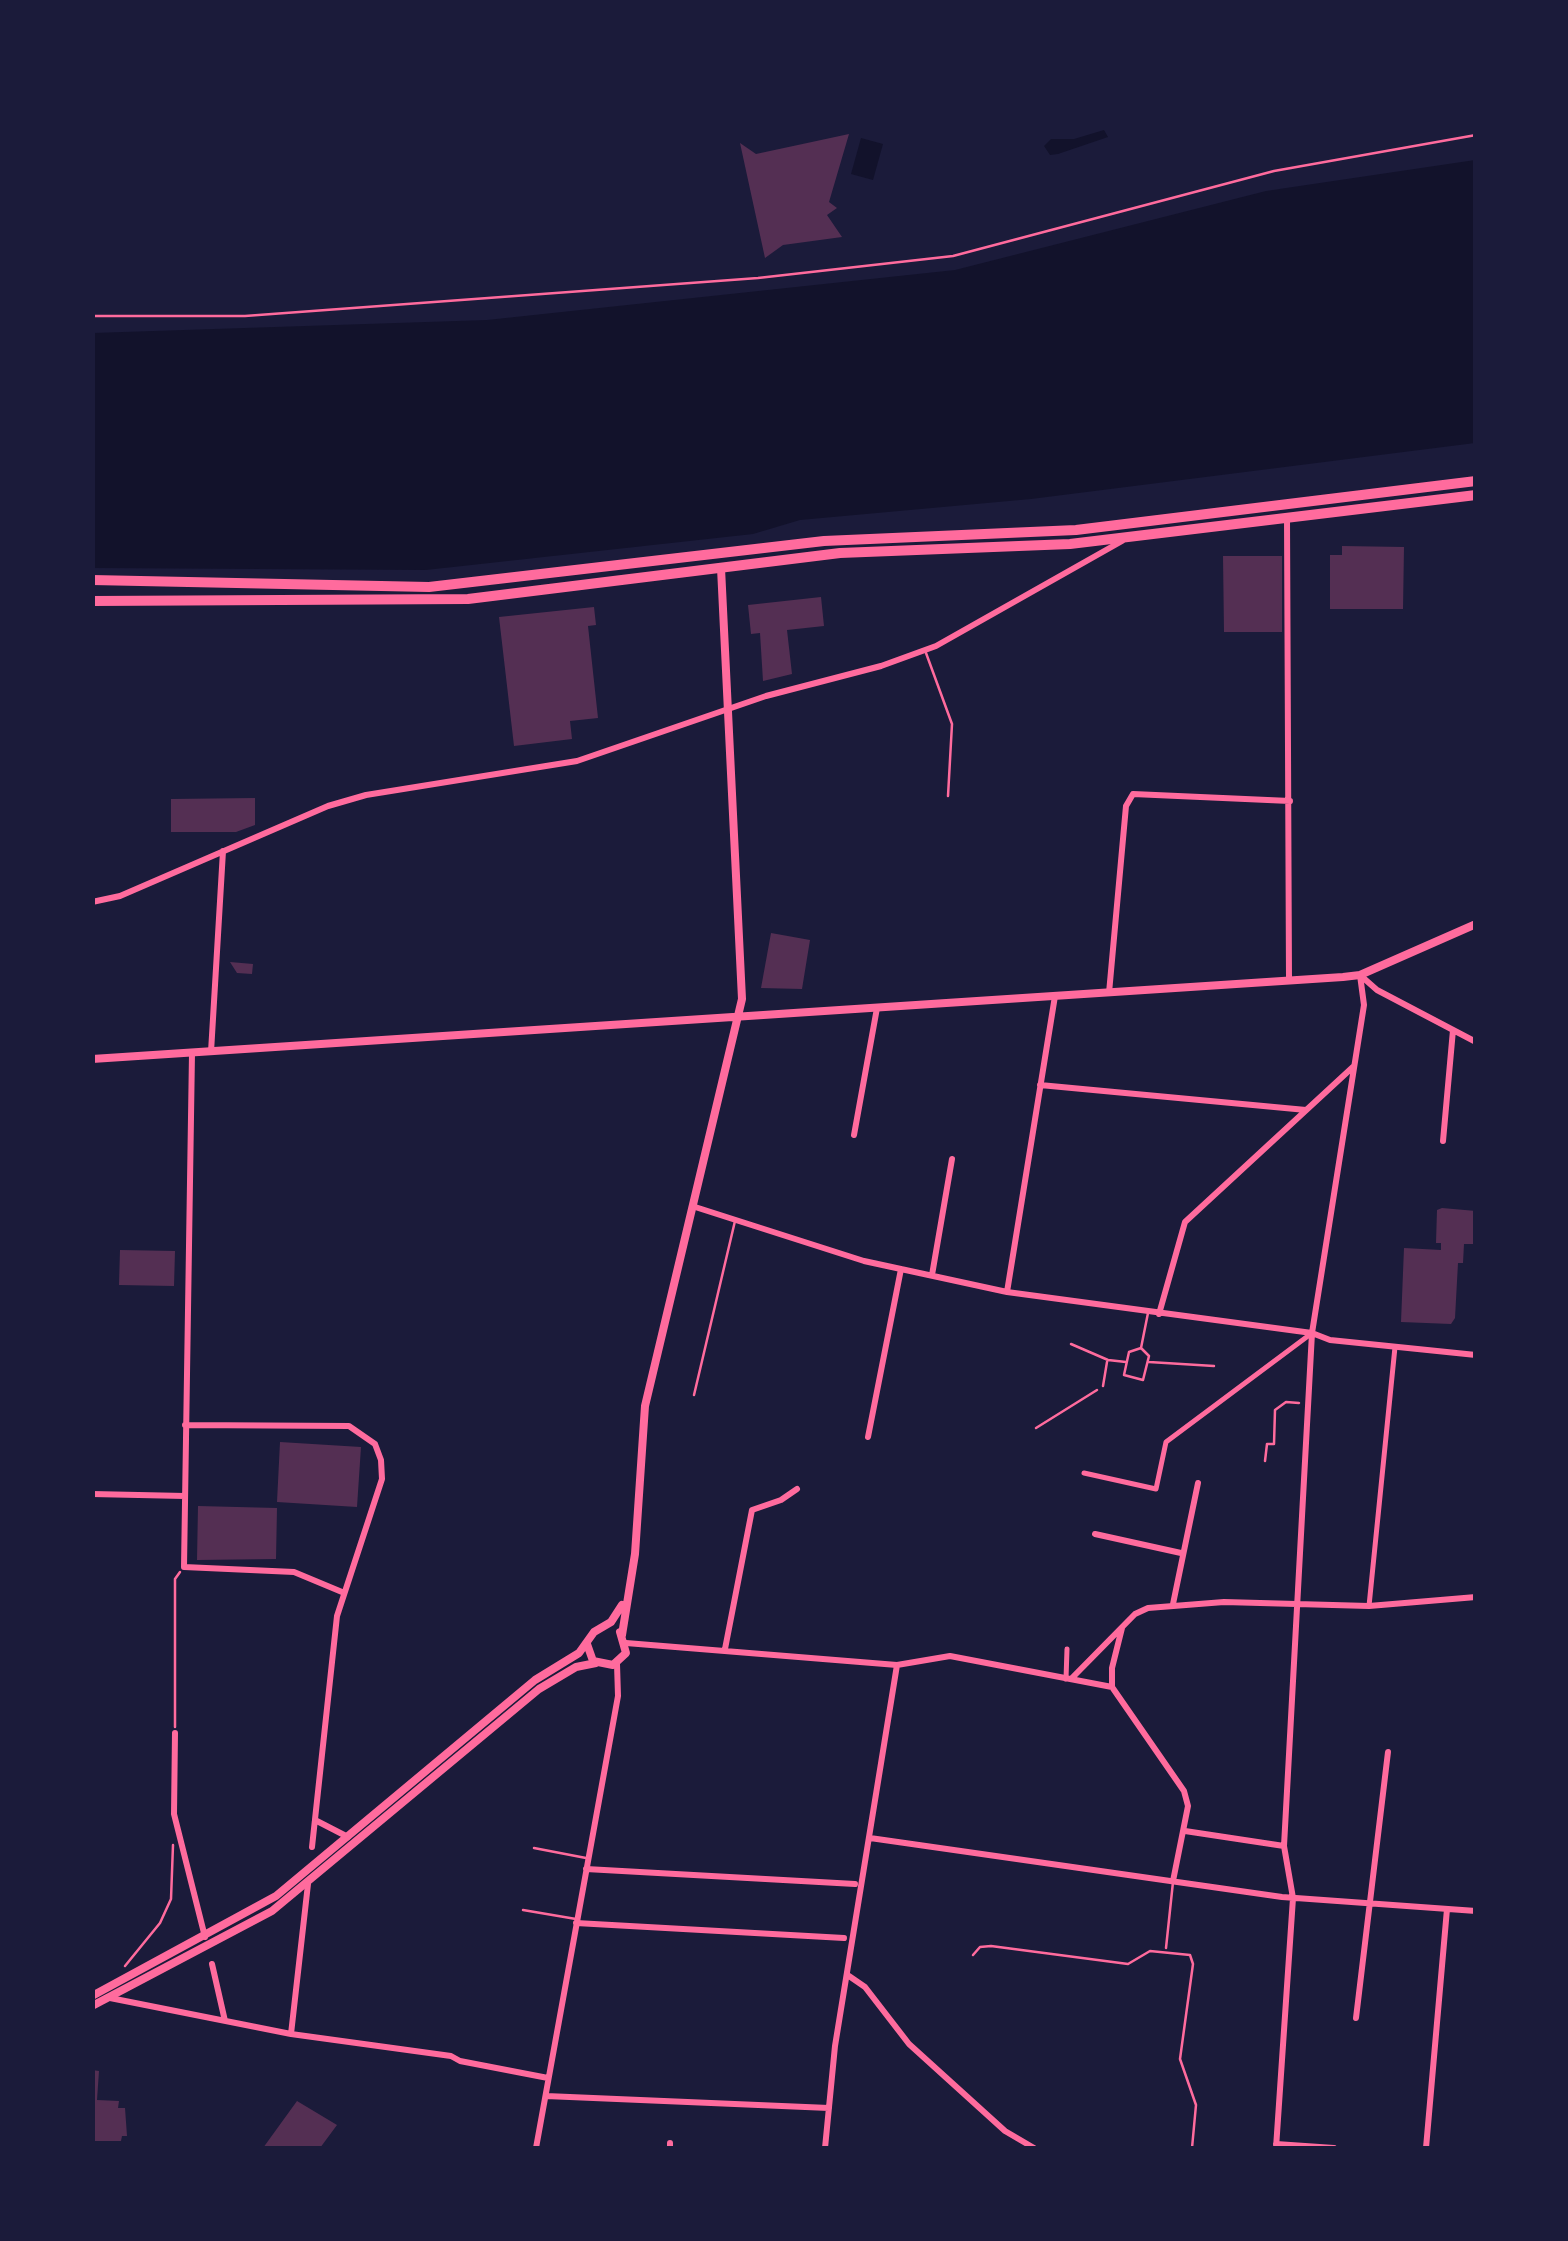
<!DOCTYPE html>
<html>
<head>
<meta charset="utf-8">
<style>
	body { margin:0 }
	#map { position:relative; width:1568px; height:2241px; overflow:hidden; background:#1b1b3a; font-family:"Roboto Condensed",sans-serif }
	canvas { display:block }
	.frame { position:absolute; inset:0; border:95px solid #1b1b3a; pointer-events:none }
</style>
</head>
<body>
<div id="map">
<canvas width="1568" height="2241"></canvas>
<div class="frame"></div>
</div>
<script>
const c = document.querySelector('canvas').getContext('2d');
c.lineJoin = 'round';
function fill(path, color) { c.fillStyle = color; c.fill(path, 'evenodd'); }
const shape = rows => new Path2D(rows.map(r => 'M' + r).join(''));
function stroke(path, color, width, dash) { c.strokeStyle = color; c.lineWidth = width; c.lineCap = dash ? 'butt' : 'round'; c.setLineDash(dash || []); c.stroke(path); }
const water = shape([
	[1104,130,1108,137,1058,154,1050,155,1044,146,1051,139,1074,139],
	[861,138,883,144,873,180,851,174],
	[1475,160,1475,443,1031,499,800,520,753,534,426,570,93,568,93,333,487,320,955,270,1266,191]
]);
const building = shape([
	[849,134,829,202,837,208,827,215,842,237,783,245,765,258,740,143,756,154],
	[1342,546,1404,547,1403,609,1330,609,1330,555,1342,555],
	[1223,556,1282,556,1282,632,1224,632],
	[821,597,824,626,787,630,792,674,763,681,760,633,751,634,748,605],
	[594,607,596,625,588,626,598,718,570,721,572,739,514,746,499,617],
	[255,798,255,825,236,832,171,832,171,799],
	[771,933,810,940,802,989,761,988],
	[230,962,253,964,252,974,237,973],
	[1442,1208,1476,1211,1476,1244,1464,1244,1463,1263,1458,1263,1455,1318,1451,1324,1401,1322,1404,1248,1441,1250,1441,1243,1436,1243,1437,1210],
	[120,1250,175,1251,174,1286,119,1285],
	[280,1442,361,1447,357,1507,277,1502],
	[198,1506,277,1508,276,1559,197,1560],
	[92,2070,99,2071,97,2100,119,2101,118,2108,125,2108,127,2136,122,2136,121,2141,92,2141],
	[297,2101,337,2125,320,2148,263,2148]
]);
const path = shape([
	[92,316,245,316,758,278,953,256,1274,171,1476,135],
	[1036,1428,1097,1390],
	[1265,1461,1267,1444,1274,1444,1275,1410,1286,1402,1299,1403],
	[175,1727,175,1579,180,1572],
	[125,1966,160,1923,171,1899,173,1845]
]);
const service = shape([
	[926,653,952,724,948,796],
	[1071,1344,1108,1360,1126,1362],
	[1141,1348,1149,1356,1143,1380,1124,1375,1129,1352,1141,1348,1148,1313],
	[1149,1362,1214,1366],
	[1103,1386,1107,1362],
	[694,1395,735,1221],
	[534,1848,586,1858],
	[523,1910,576,1919],
	[1166,1948,1173,1882],
	[973,1955,980,1947,991,1946,1128,1964,1150,1951,1190,1955,1193,1964,1180,2059,1196,2105,1192,2148]
]);
const pedestrian = shape([
	[1084,1473,1156,1489,1166,1442,1312,1333],
	[1369,1606,1395,1347],
	[1066,1679,1067,1649]
]);
const minor = shape([
	[1287,518,1289,981],
	[92,902,120,896,328,806,366,795,577,761,766,696,881,666,936,646,1122,541],
	[1360,975,1377,990,1476,1042],
	[1109,993,1126,806,1133,794,1290,801],
	[211,1052,223,851],
	[192,1053,184,1567,294,1572,342,1592],
	[1040,1085,1306,1110],
	[854,1135,877,1008],
	[1443,1141,1453,1030],
	[692,1206,864,1261,1007,1292,1312,1333,1330,1340,1476,1355],
	[932,1275,952,1159],
	[1007,1292,1055,996],
	[1159,1314,1185,1222,1354,1066],
	[185,1425,349,1426,375,1444,381,1460,382,1479,337,1616,312,1847],
	[868,1437,901,1269],
	[92,1494,185,1496],
	[1095,1534,1181,1553],
	[1173,1604,1198,1483],
	[1122,1628,1112,1668,1112,1687,1184,1791,1188,1806,1173,1881],
	[626,1643,897,1665,950,1656,1112,1687],
	[725,1649,752,1510,781,1500,797,1489],
	[1071,1679,1135,1614,1148,1608,1224,1602,1369,1606,1476,1597],
	[175,1733,174,1814,205,1937],
	[315,1820,348,1837],
	[1185,1831,1284,1846],
	[870,1838,1282,1897,1476,1911],
	[586,1869,855,1884],
	[576,1923,844,1938],
	[212,1964,225,2021],
	[849,1976,865,1987,909,2044,1005,2131,1034,2148],
	[110,1998,291,2034,451,2056,460,2061,548,2078],
	[1356,2018,1388,1752],
	[291,2034,308,1884],
	[546,2096,829,2108],
	[1276,2144,1334,2148],
	[536,2148,618,1696,617,1664],
	[670,2148,670,2143],
	[825,2148,835,2046,897,1665],
	[1276,2148,1293,1898,1284,1846,1312,1333,1364,1005,1360,975],
	[1426,2148,1447,1909]
]);
const tertiary = shape([
	[92,1059,1343,977,1360,975,1476,924],
	[622,1635,635,1554,645,1406,742,999,721,568],
	[587,1644,593,1661,613,1665,626,1653,620,1632],
	[92,1996,276,1896,535,1680,579,1653,594,1632,611,1622,622,1605],
	[92,2006,272,1911,539,1689,576,1667,596,1663]
]);
const primary = shape([
	[92,580,429,587,824,541,1076,530,1476,481],
	[92,601,468,599,840,553,1070,544,1476,495]
]);
fill(water, '#12122b');
fill(building, '#542f53');
stroke(path, '#ff6b9d', 2.5);
stroke(service, '#ff6b9d', 2.5);
stroke(pedestrian, '#ff6b9d', 5);
stroke(minor, '#ff6b9d', 6);
stroke(tertiary, '#ff6b9d', 8);
stroke(primary, '#ff6b9d', 10);
</script>
</body>
</html>
